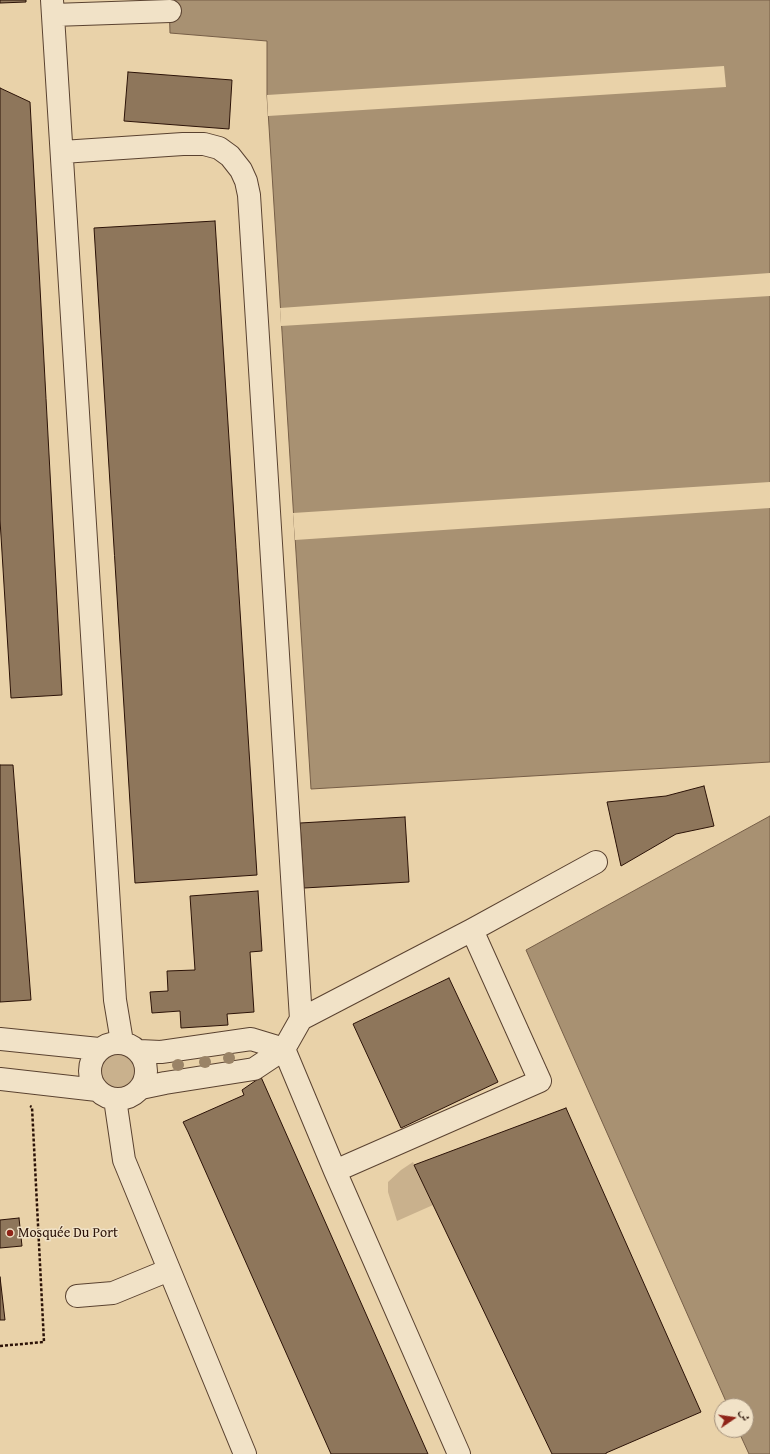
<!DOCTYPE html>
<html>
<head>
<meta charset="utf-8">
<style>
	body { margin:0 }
	#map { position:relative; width:770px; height:1454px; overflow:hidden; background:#e9d2a9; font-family:"Gentium Book Plus",Amiri,serif }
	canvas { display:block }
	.north { position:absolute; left:714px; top:1398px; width:40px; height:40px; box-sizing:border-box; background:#f1e2c7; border:1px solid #a28f7a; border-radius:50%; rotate:77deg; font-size:11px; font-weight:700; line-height:16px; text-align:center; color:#2b1207 }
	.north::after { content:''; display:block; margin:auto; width:14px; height:18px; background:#8f2418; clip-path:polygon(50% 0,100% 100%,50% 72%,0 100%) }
</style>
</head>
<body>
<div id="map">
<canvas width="770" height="1454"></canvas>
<div class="north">ش</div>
</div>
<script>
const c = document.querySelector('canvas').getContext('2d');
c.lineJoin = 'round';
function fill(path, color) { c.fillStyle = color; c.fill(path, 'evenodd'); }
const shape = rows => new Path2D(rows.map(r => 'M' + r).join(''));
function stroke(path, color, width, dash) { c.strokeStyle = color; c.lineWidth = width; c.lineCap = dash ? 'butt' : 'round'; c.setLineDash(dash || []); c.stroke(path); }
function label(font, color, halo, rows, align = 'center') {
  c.font = font + ' "Gentium Book Plus",serif'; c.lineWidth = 3; c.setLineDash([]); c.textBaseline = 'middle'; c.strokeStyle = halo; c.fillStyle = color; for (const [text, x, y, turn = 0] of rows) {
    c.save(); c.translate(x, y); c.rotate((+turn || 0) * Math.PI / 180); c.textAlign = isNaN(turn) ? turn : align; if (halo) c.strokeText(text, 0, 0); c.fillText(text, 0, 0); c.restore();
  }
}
const green = shape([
	'100 1070a18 18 0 1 1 36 0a18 18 0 1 1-36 0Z',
	[413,1162,433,1205,397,1221,388,1192,388,1182,401,1170]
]);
const water = shape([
	[169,0,770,0,770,762,311,789,267,95,267,41,170,33,169,0],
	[770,816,770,1454,749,1454,738,1430,746,1430,746,1406,728,1406,526,950,770,816]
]);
const pier = shape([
	[724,66,726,87,268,116,267,95],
	[770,273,770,296,281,326,280,308],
	[770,482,770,508,295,540,293,513]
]);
const building = shape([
	[0,0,26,0,26,2,0,3,0,0],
	[128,72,232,80,229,129,124,121,128,72],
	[0,88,30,102,62,695,11,698,0,520,0,88],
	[215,221,257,875,135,883,94,228,215,221],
	[0,765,13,765,31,1000,0,1002,0,765],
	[704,786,714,826,676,834,621,866,607,802,666,796,704,786],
	[405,817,409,882,304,888,300,823,405,817],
	[258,891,262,951,250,952,254,1012,227,1014,228,1025,181,1028,180,1011,152,1013,150,992,168,991,167,971,195,970,190,896,258,891],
	[449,978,498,1082,401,1128,353,1024,449,978],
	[261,1077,428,1454,331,1454,188,1132,183,1122,244,1095,242,1090,261,1077],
	[566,1108,701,1412,606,1453,606,1454,552,1454,414,1165,566,1108],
	[19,1218,22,1246,0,1248,0,1220,19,1218],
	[0,1277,5,1320,0,1320,0,1277]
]);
const path = shape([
	[0,1346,44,1342,32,1107,30,1106]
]);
const minor = shape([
	[52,0,115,1000,122,1042],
	[53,15,170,11],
	[62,152,183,144,204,144,219,148,230,156,241,170,246,181,249,195,301,1019,284,1049,335,1171,459,1454],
	[301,1019,472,930,596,862],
	[0,1039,99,1049],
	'90 1071a28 28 0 1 1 56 0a28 28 0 1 1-56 0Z',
	[139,1051,161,1052,251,1039,284,1049],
	[0,1079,97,1090],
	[141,1088,165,1083,254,1069,284,1049],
	[115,1099,124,1160,245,1454],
	[335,1171,540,1081,472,930],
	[77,1296,113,1293,169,1270]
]);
const trees = [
	[229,1058],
	[205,1062],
	[178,1065]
];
const markers = [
	[10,1233,4,"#8f2418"]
];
const poiNames = [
	["Mosquée Du Port",18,1233]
];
fill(green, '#c9b18d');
fill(water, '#a89172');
stroke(water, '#765e47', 1);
fill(pier, '#e9d2a9');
fill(building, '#8e765b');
stroke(building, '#2b1207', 1);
stroke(minor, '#5a4230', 24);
stroke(path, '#2b1207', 2.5, [3, 2]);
stroke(minor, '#f1e2c7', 22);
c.fillStyle = '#9a8366';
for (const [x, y] of trees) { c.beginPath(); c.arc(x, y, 6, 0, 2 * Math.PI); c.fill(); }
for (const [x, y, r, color] of markers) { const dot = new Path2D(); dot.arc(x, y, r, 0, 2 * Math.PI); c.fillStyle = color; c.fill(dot); stroke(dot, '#f1e2c7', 1.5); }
label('14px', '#2b1207', '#f1e2c7', poiNames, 'left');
</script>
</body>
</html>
